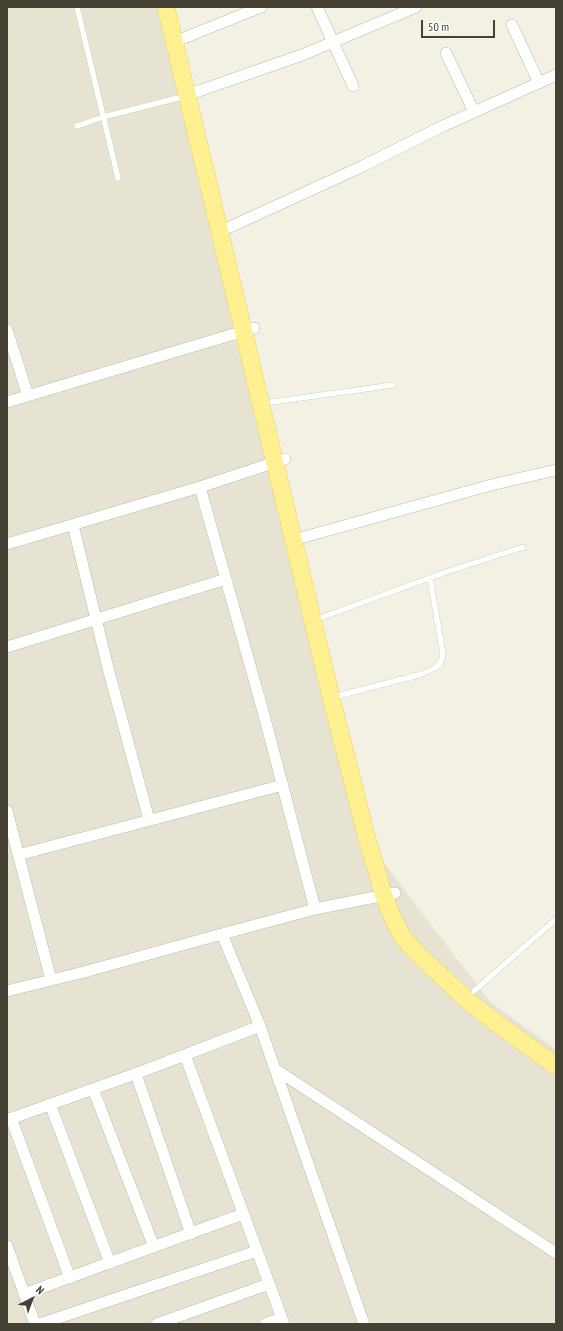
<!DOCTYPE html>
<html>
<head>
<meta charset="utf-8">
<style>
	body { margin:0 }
	#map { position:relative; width:563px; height:1331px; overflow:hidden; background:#f3f0e4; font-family:"PT Sans Narrow",sans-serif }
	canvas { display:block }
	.frame { position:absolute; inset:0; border:8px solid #454134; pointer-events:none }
	.north { position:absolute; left:12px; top:1279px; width:40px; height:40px; -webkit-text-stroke:3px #fff; paint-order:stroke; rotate:42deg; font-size:11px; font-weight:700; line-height:16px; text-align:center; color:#454134 }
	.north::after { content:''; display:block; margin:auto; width:14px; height:18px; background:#454134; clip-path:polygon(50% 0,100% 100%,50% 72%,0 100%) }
	.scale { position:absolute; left:421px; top:20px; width:74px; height:18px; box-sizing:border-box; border:2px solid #454134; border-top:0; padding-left:5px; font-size:12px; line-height:14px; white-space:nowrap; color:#454134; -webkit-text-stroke:3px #fff; paint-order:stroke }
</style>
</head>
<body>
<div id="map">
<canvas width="563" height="1331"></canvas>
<div class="frame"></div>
<div class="north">N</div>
<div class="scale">50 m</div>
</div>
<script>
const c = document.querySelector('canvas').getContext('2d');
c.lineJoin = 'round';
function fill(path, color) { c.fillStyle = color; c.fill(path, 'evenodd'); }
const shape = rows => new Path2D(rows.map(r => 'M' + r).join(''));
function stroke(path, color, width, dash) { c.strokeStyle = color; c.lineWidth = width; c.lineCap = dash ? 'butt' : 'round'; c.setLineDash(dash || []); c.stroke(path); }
const residential = shape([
	[7,7,163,7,372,847,489,1001,556,1050,556,1324,7,1324]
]);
const lane = shape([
	[77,7,118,178],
	[77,126,103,117,186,96],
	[272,402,393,385],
	[323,617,443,573,523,547],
	[334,697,422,674,435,668,440,664,443,655,430,578],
	[474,991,556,919]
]);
const street = shape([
	[317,7,353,86],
	[512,25,539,83],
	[174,42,261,7],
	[446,53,474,112],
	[187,95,302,55,416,7],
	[230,227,363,166,443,126,556,75],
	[7,330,28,396],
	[7,402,254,328],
	[200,487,264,715,315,909],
	[73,525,108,668,149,820],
	[304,537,491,485,556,470],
	[7,544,200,487,285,459],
	[7,647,226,579],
	[7,811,51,980],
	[18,855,283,785],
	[222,934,260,1026,364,1324],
	[7,991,84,972,222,934,315,909,395,893],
	[185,1055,284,1324],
	[275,1069,556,1253],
	[136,1074,191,1234],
	[93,1089,154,1247],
	[50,1104,110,1263],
	[11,1118,70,1278],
	[7,1120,143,1071,260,1026],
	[7,1246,35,1324],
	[24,1294,243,1214],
	[40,1324,257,1251],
	[157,1324,269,1284],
	[265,1324,282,1318]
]);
const primary = shape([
	[166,7,331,697,366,835,384,896,391,914,402,936,418,954,467,1000,495,1022,556,1066]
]);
fill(residential, '#e7e3d2');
stroke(lane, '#bebaa7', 6);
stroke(street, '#bebaa7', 12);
stroke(primary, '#e7d25e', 18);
stroke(lane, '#fff', 5.5);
stroke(street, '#fff', 11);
stroke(primary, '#fff091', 17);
</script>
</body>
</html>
